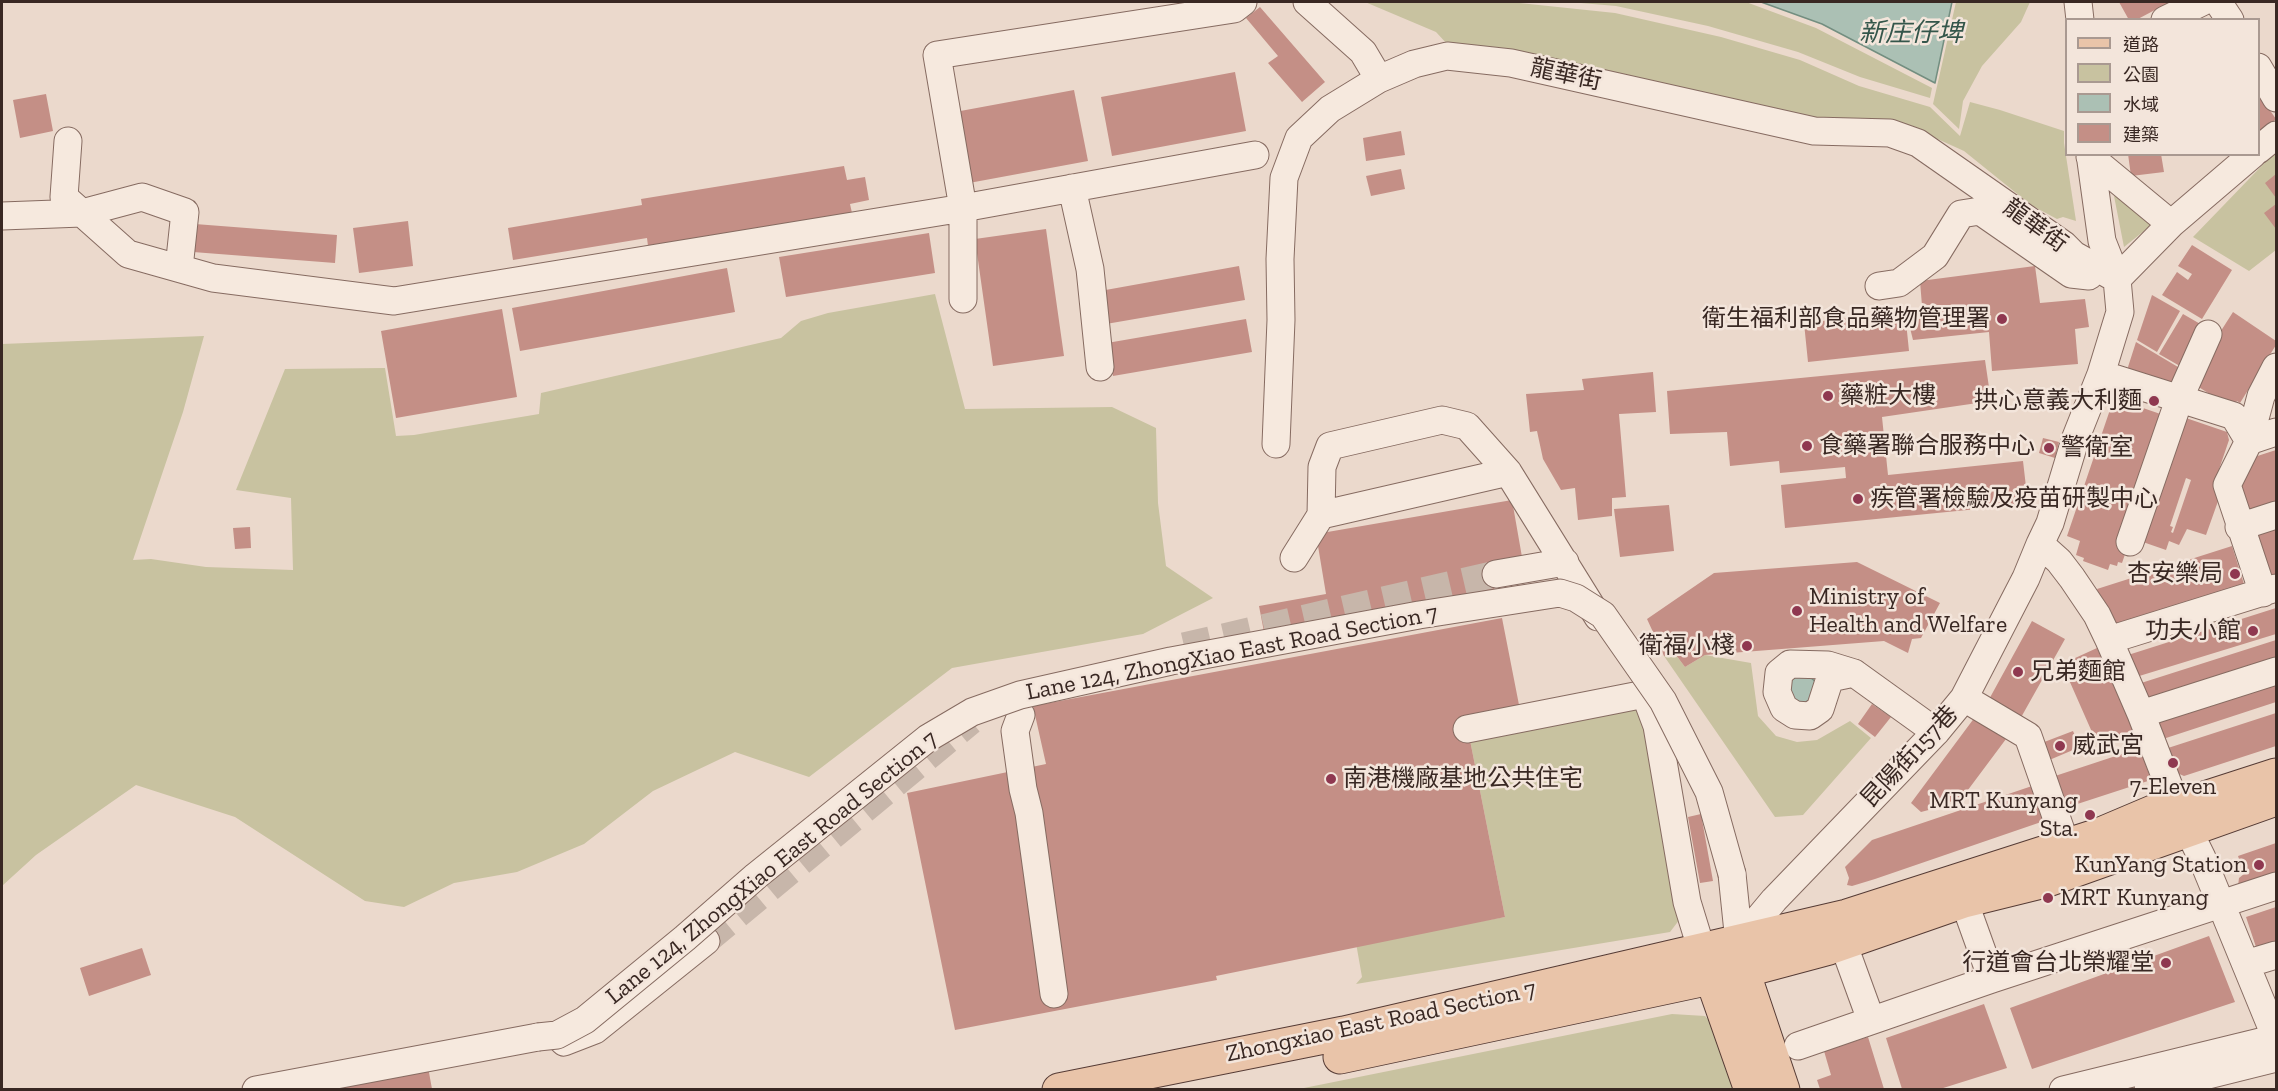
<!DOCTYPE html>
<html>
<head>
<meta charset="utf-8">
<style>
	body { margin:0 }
	#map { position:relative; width:2278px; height:1091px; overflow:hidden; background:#ebd9cc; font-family:"Zilla Slab","Noto Sans TC",serif }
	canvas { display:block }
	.frame { position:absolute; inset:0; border:3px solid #392823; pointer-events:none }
	.legend { position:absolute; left:2065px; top:18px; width:195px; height:138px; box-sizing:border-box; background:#f3e5db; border:2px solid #a99991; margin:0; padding:8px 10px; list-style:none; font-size:18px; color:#392823 }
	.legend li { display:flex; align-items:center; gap:12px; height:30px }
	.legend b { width:30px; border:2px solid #a99991 }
</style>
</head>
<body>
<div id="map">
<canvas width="2278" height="1091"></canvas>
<div class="frame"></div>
<ul class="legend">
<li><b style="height:8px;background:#e9c4a9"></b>道路</li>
<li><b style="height:16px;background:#c8c2a0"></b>公園</li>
<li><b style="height:16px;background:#abc0b4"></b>水域</li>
<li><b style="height:16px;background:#c48f86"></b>建築</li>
</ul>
</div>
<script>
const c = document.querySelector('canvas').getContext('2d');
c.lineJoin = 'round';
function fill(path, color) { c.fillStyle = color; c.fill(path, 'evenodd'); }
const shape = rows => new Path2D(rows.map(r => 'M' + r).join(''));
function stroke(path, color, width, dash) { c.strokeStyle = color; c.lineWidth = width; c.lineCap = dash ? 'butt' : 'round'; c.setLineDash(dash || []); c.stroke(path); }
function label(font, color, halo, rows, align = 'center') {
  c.font = font + ' "Zilla Slab","Noto Sans TC",serif'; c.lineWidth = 5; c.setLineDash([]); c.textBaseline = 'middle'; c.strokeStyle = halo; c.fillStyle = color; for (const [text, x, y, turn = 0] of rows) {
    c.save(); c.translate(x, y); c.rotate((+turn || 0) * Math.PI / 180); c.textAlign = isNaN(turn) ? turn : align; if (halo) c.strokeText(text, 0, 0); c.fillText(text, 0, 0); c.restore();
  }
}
const green = shape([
	[1365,2,1510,2,1615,13,1721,37,1800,60,1859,86,1930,107,1960,136,1970,102,2000,110,2064,131,2064,143,2076,221,2063,217,2057,219,2031,205,1964,151,1900,122,1883,119,1811,119,1624,74,1535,56,1448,45,1436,32],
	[1569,2,1746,2,1816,28,1932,88,1930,98,1860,77,1798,52,1708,26,1616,6],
	[1956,2,2030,2,2021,22,1982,66,1963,101,1959,129,1933,104],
	[2276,151,2276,250,2249,271,2193,237],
	[2114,196,2159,219,2124,247],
	[935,294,965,409,1112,407,1156,428,1158,503,1166,566,1213,598,1143,634,952,668,809,777,735,752,653,791,584,844,517,872,454,883,404,907,365,901,235,817,136,785,36,855,2,886,2,344,204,336,183,412,133,560,151,559,206,567,293,570,291,498,236,490,285,369,385,368,396,436,414,435,539,414,541,393,781,338,801,321,828,313],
	[1676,655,1685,667,1705,655,1751,663,1758,716,1776,736,1797,742,1817,740,1850,721,1871,738,1803,815,1775,817,1664,656],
	[1640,706,1680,919,1670,932,1356,984,1362,977,1356,943,1505,917,1466,720],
	[1672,1014,1705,1016,1717,1029,1737,1090,1294,1090]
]);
const water = shape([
	[1761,2,1952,2,1935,83,1822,24,1761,2],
	[1809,676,1818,684,1819,695,1797,708,1786,686,1793,677,1809,676]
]);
const building = shape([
	[2119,2,2170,2,2136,20,2129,20],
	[1260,7,1325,82,1302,102,1268,63,1278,56,1246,18],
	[1235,72,1246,131,1112,156,1101,97],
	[1074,90,1088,161,969,183,955,112],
	[46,94,53,131,20,138,13,100],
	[2260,96,2276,119,2259,134,2259,97],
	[1401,131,1405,155,1366,161,1363,138],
	[2128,154,2161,154,2164,172,2131,176],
	[844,166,847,180,865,177,869,200,850,204,852,213,648,246,647,238,513,260,508,228,642,205,641,199],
	[1401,169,1405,189,1371,196,1366,176],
	[2276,174,2276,198,2265,183],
	[2276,204,2276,229,2264,213],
	[408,221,413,266,359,273,353,228],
	[195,224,337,235,335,263,193,252],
	[1046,229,1064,356,993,366,975,239],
	[929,233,935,273,786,297,779,257],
	[2192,245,2232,270,2202,319,2162,295,2177,272,2188,280,2192,274,2178,266],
	[1239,266,1245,300,1106,324,1100,291],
	[2035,266,2040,303,2085,299,2089,327,2075,329,2078,364,1992,371,1989,332,1913,340,1908,320,1923,318,1920,281],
	[727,268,735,312,520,351,512,308],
	[2152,295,2180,311,2157,352,2137,340],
	[502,309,517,397,396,418,381,331],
	[1905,312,1909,351,1808,362,1804,323],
	[2233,312,2276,341,2276,345,2240,403,2237,401,2235,404,2229,406,2189,381],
	[2183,314,2209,329,2185,369,2159,354],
	[1246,319,1252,352,1113,376,1107,343],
	[2136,342,2183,370,2172,389,2129,371,2128,367],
	[1985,360,1991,401,1882,417,1888,475,2023,461,2028,504,1785,528,1781,485,1846,478,1845,467,1780,473,1779,461,1730,466,1727,432,1670,434,1667,391],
	[1653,372,1656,412,1619,414,1626,497,1612,498,1612,516,1578,520,1575,488,1561,490,1543,459,1537,431,1530,432,1526,394,1584,390,1582,379],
	[2114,398,2172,418,2122,563,2118,562,2117,566,2110,564,2108,570,2083,561,2084,558,2076,555,2080,541,2067,536],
	[2183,417,2227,432,2229,440,2213,487,2222,490,2206,535,2187,529,2179,545,2169,541,2166,550,2140,541],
	[2186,478,2191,480,2173,533,2171,532,2173,527,2170,526],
	[2043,438,2059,442,2055,458,2039,453],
	[2276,450,2276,505,2249,514,2239,486,2245,460],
	[1512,500,1522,557,1490,563,1495,592,1264,632,1259,606,1326,594,1316,534],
	[1669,505,1674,551,1620,557,1614,509],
	[2276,523,2276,580,2270,582,2253,531],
	[250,527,251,548,235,549,233,528],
	[2232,546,2244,584,2115,628,2109,625,2097,589],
	[1857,562,1940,603,1921,638,1912,639,1908,653,1884,641,1705,655,1685,667,1676,655,1664,656,1647,619,1714,573],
	[2276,608,2276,634,2136,677,2128,655],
	[1502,618,1520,710,1466,720,1505,917,1216,976,1217,980,955,1030,907,793,1046,764,1033,706],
	[2032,621,2065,639,2019,721,1987,703],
	[2276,640,2276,666,2145,707,2138,684],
	[2097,648,2134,732,2099,748,2062,664],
	[2276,678,2276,702,2163,739,2156,718],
	[1872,704,1891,717,1875,737,1858,724],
	[2276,713,2276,746,2184,776,2177,773,2168,748],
	[1975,717,2006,739,1956,806,1946,798,1940,807,1921,812,1911,803],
	[2073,731,2080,747,2047,761,2039,744],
	[2140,748,2151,780,2062,809,2052,777],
	[2035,785,2047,820,1875,879,1852,886,1847,885,1849,878,1845,867,1872,840],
	[1701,814,1713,881,1700,883,1688,817],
	[2276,843,2276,882,2238,886,2239,878,2244,874,2238,856],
	[2276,907,2276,947,2258,953,2246,917],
	[2209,936,2235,1002,2032,1069,2010,1008],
	[142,948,151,975,89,996,80,968],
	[1984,1004,2007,1068,1940,1089,1902,1089,1886,1038],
	[1868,1037,1884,1089,1820,1089,1817,1080,1831,1075,1824,1051],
	[428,1067,432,1089,320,1089]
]);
const minorTunnel = shape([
	[1184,646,1496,574],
	[706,941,971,721]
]);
const minor = shape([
	[1307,2,1363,52,1379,79],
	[2078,2,2080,20],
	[2218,2,2230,20],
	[2165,20,2202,2],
	[2258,67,2276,98],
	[68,141,64,197,128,254,213,278,394,301,963,208,937,55,1234,9,1243,2],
	[2258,150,2276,135],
	[2090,157,2171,224],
	[1072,188,1090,269,1100,367],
	[2,216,82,213,142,197,185,212,179,268],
	[2117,279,2171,224,2253,154],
	[1879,286,1899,283,1935,256,1961,214,1980,211,2071,274,2089,276],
	[963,299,963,208,1255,155],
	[2101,374,2234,416,2249,441],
	[2249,441,2276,432],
	[1276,444,1281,320,1280,259,1284,178,1299,138,1330,109,1379,79,1414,64,1447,56,1511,63,1814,131,1890,133,1918,143,2064,245,2074,255,2117,279],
	[1321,515,1508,472],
	[2239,527,2276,515],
	[2130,542,2180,397,2208,334],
	[1294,558,1321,515,1322,467,1330,446,1442,420,1467,426,1508,472,1598,617],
	[1496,574,1565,562],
	[2263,593,2227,485,2249,441,2261,396,2276,367],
	[2109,640,2276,588],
	[1854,673,1830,678,1820,709,1810,716,1795,715,1784,708,1777,692,1779,673,1790,664,1828,665,1854,673,1936,732],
	[1964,698,2028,736,2066,845],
	[2141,714,2276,671],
	[1021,715,1015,731,1023,789,1029,813,1054,994],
	[1467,729,1645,694,1657,726,1687,902,1702,951],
	[1732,874,1739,942],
	[1964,901,1992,979],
	[1739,942,1774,900,1936,732,1964,698,2026,578,2040,544],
	[1843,943,1871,1020],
	[2246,964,2276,955],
	[562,1040,564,1042,595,1030,706,941],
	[1798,1046,1992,979,2276,886],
	[256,1090,538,1037],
	[2063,1090,2276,1038,2202,858,2177,807,2141,714,2109,640,2097,615,2072,578,2059,561,2040,544,2050,523,2076,437,2101,374,2120,312,2117,279,2102,241,2090,154],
	[2148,1090,2276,1058]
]);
const major = shape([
	[1740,950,1743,971,1783,1090],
	[1704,956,1751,1090],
	[1340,1057,1743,971,1829,948,1964,901,2045,881,2276,799],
	[1059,1090,1344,1033,1847,916,2096,836,2155,811,2177,807,2276,775]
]);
const minorBridge = shape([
	[538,1037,557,1035,585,1020,685,938,756,876,928,738,972,712,1020,695,1171,661,1419,615,1560,593,1576,598,1603,615,1663,701,1709,792,1732,874]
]);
const markers = [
	[2002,319,6,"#8f3850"],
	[1828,396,6,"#8f3850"],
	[2154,401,6,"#8f3850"],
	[1807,446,6,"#8f3850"],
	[2049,448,6,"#8f3850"],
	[1858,499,6,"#8f3850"],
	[2235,574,6,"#8f3850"],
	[1797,611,6,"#8f3850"],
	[2253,631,6,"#8f3850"],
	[1747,646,6,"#8f3850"],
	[2018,672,6,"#8f3850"],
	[2060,746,6,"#8f3850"],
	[2173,763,6,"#8f3850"],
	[1331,779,6,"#8f3850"],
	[2090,815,6,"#8f3850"],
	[2259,865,6,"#8f3850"],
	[2048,898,6,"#8f3850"],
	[2166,963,6,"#8f3850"]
];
const streetNames = [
	["龍華街",1566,75,12],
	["龍華街",2035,226,36],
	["Lane 124, ZhongXiao East Road Section 7",1232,653,-11],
	["昆陽街157巷",1910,757,-47],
	["Lane 124, ZhongXiao East Road Section 7",772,868,-39],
	["Zhongxiao East Road Section 7",1381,1022,-12]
];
const poiNames = [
	["衛生福利部食品藥物管理署",1990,319,"right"],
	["藥粧大樓",1840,396],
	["拱心意義大利麵",2142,401,"right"],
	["食藥署聯合服務中心",1819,446],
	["警衛室",2061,448],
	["疾管署檢驗及疫苗研製中心",1870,499],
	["杏安樂局",2223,574,"right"],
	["Ministry of",1809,597],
	["Health and Welfare",1809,625],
	["功夫小館",2241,631,"right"],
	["衛福小棧",1735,646,"right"],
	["兄弟麵館",2030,672],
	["威武宮",2072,746],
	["南港機廠基地公共住宅",1343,779],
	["7-Eleven",2173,787,"center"],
	["MRT Kunyang",2078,801,"right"],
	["Sta.",2078,829,"right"],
	["KunYang Station",2247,865,"right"],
	["MRT Kunyang",2060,898],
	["行道會台北榮耀堂",2154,963,"right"]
];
const waterNames = [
	["新庄仔埤",1911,34]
];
fill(green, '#c8c2a0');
fill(water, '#abc0b4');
stroke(water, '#738e80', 1.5);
fill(building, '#c48f86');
stroke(minorTunnel, '#c7b6aa', 27, [27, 14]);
stroke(minor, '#866b61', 29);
stroke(major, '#553b35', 35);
stroke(minor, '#f6e9de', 27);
stroke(major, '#e9c4a9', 33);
stroke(minorBridge, '#866b61', 29, []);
stroke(minorBridge, '#f6e9de', 27);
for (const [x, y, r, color] of markers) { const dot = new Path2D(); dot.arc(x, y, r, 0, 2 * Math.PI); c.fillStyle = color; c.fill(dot); stroke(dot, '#f3e5db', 2); }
label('24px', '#392823', '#f3e5db', streetNames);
label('24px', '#392823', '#f3e5db', poiNames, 'left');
label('italic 26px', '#34564b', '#f3e5db', waterNames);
</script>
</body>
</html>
